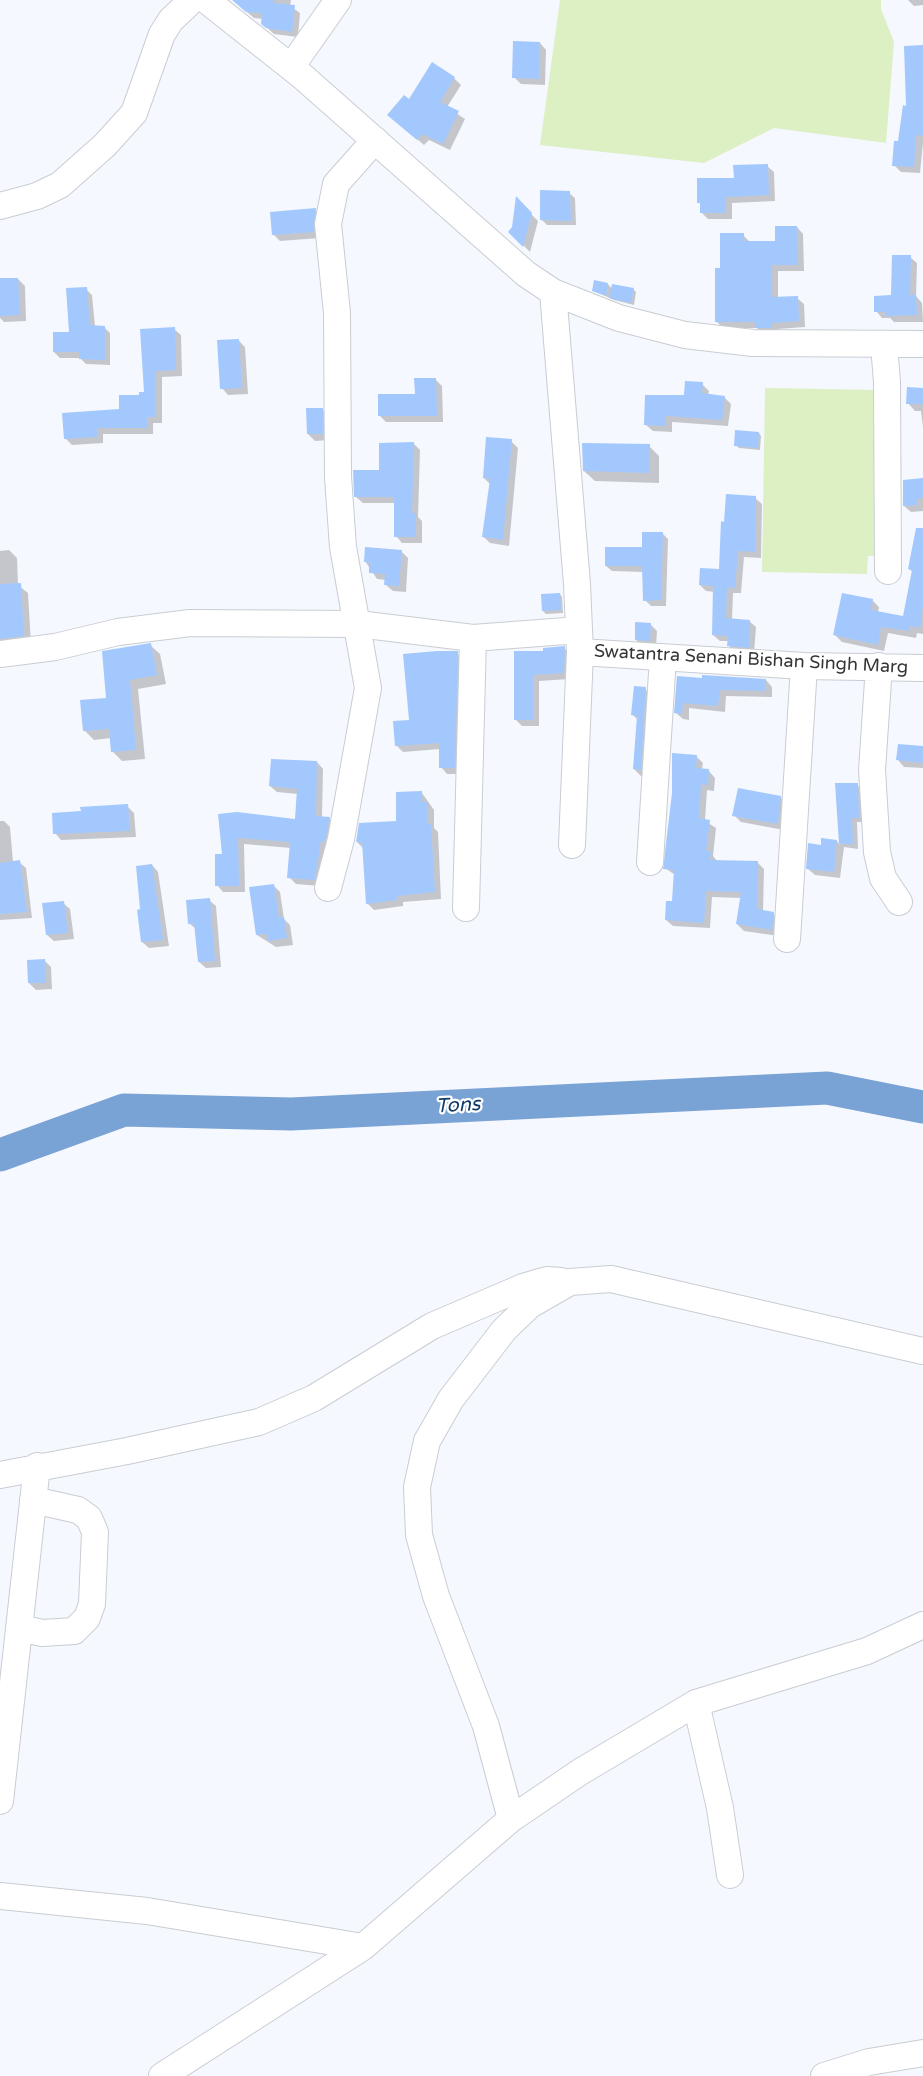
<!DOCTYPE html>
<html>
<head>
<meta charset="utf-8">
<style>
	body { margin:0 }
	canvas { display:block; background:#f5f8fe }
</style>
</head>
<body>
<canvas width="923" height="2076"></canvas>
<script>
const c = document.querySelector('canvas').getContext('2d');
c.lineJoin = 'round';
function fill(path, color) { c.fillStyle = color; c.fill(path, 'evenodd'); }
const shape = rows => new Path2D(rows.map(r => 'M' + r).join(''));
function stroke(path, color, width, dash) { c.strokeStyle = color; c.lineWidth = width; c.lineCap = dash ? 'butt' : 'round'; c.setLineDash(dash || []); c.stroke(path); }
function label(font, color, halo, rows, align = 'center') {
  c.font = font + ' "Varela Round",sans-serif'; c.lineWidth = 4.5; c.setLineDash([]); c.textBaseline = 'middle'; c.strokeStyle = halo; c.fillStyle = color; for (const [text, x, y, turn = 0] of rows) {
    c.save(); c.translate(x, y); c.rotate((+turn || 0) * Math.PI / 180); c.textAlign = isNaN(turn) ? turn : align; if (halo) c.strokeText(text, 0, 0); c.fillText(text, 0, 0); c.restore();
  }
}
const green = shape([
	[560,0,881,0,881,9,894,42,886,143,774,128,704,163,540,145],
	[765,388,882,390,880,556,868,556,867,574,762,572]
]);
const shadow = shape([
	[240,0,291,0,290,6,300,13,298,37,274,34,263,24,263,19,254,18,240,6],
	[908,0,923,0,923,5,914,6],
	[540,43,546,50,545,85,521,84,514,77],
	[923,47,923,143,920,173,901,172,894,165],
	[454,78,461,85,447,107,465,119,450,150,429,140,424,145,396,121,409,102],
	[767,166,774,172,775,201,732,203,732,219,708,219,702,213,702,205,698,202,735,180],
	[569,193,575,198,576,225,547,225,541,219],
	[517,200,538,221,530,252,510,232,514,227],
	[315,210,322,217,320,238,280,241,273,234],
	[797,227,803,234,804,271,778,271,778,298,797,298,804,304,805,327,778,329,778,334,763,334,757,328,723,328,716,321,721,269,743,235,750,242,777,243],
	[910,257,917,263,916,296,922,303,923,322,894,322,890,318,882,318,876,311,892,297],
	[18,279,25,286,26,321,4,322,0,318,0,280],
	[608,284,612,289,633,289,636,292,634,305,614,300,594,291],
	[86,289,92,295,95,327,104,327,110,333,110,365,86,364,80,358,60,358,54,352,70,333],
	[174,329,181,335,182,376,162,377,162,423,153,423,153,434,103,434,103,443,72,445,65,438,120,410,146,393],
	[238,340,245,347,248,394,228,395,222,388],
	[435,379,442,386,443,422,386,422,379,415,416,396],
	[702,384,709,391,708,395,724,397,731,404,728,426,672,422,672,432,653,431,646,425],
	[923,389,923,427,921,411,915,411,908,403],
	[322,409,329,416,329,440,315,441,308,434],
	[759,433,761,436,760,450,739,448,736,445],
	[511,441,518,448,509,546,490,543,483,536,490,484,484,478],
	[414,444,420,450,418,517,422,521,422,543,402,543,396,536,395,503,363,503,356,497],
	[649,446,659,456,659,483,595,481,584,471],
	[923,480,923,511,911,512,904,506],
	[755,498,762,504,761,558,744,557,741,593,733,593,732,620,749,621,756,627,754,653,735,652,729,646,729,641,720,641,713,635,715,592,706,591,700,585,721,571],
	[662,533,668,539,666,606,651,606,645,600,644,572,612,571,606,566,644,549],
	[9,550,17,558,18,585,28,593,31,644,0,650,0,551],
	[401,551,408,558,406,592,393,591,386,585,386,580,377,579,365,561],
	[923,552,923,634,917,633,916,638,888,633,884,651,842,642,835,635,872,600,879,607,878,613,904,618,913,572,909,569],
	[560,594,562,597,563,613,546,614,543,611],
	[650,624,657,631,656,647,643,646,636,640],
	[150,645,160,654,166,684,138,689,145,759,122,761,113,752,111,738,94,740,84,730],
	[564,648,571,654,570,679,539,681,539,726,522,726,515,719,515,652,545,652],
	[457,653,464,660,461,774,447,774,441,767,440,749,403,752,396,745],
	[678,678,766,680,772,687,772,697,726,696,725,712,689,708,689,720,683,719,676,713],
	[645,689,652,696,647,776,641,776,634,769,638,720,633,715],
	[923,747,923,768,904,767,898,760],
	[696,756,703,763,702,770,709,771,715,778,714,791,707,790,705,821,716,828,713,856,717,861,757,862,764,869,763,912,773,914,780,920,779,936,744,931,737,924,742,898,712,897,710,928,673,926,666,920,674,903,675,875,665,868],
	[317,762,323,769,322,818,329,818,336,825,321,886,296,884,289,877,291,848,244,844,245,892,223,892,217,885,224,856,219,815,297,820,298,794,277,792,270,786],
	[857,785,863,790,863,822,857,822,858,849,844,847,840,878,815,875,808,869,822,847,837,841,840,845,840,802],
	[422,793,434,810,434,828,438,832,441,899,403,902,403,906,374,910,367,903,363,848,357,842,397,823],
	[780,797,787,804,784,830,741,822,734,815],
	[127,806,134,813,136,837,61,840,55,833],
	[0,821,4,821,10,827,13,862,19,862,26,868,32,918,0,920],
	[152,865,158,872,169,946,149,948,142,942,141,911],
	[273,885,280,892,284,919,290,925,293,945,276,947,257,935],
	[209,900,216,906,221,967,206,968,199,962,197,930,189,923],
	[63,903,70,909,74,939,54,941,47,935],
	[44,960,51,967,52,989,36,990,29,983]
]);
const river = shape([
	[0,1155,124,1110,291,1114,827,1088,923,1107]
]);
const building = shape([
	[232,0,274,0,274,3,295,5,292,32,266,28,261,24,262,13,246,12],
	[513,41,540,42,539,79,512,78],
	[923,45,923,136,916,135,914,167,892,166,894,141,898,141,903,105,906,106,904,46],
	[432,62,455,77,440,102,459,111,443,144,422,134,417,140,387,115,404,95,409,99],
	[768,164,769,195,726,197,726,213,700,213,700,203,697,203,697,178,734,178,733,165],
	[540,190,570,191,571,221,540,220],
	[516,196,532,213,523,247,508,232,512,227],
	[316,208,314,232,272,235,270,212],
	[775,226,797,226,798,265,772,265,772,297,798,296,799,321,772,323,772,328,755,328,755,322,715,322,715,268,720,268,720,233,744,233,744,241,775,241],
	[892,255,911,255,910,295,916,294,917,315,886,316,886,312,874,312,874,296,891,295],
	[0,278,18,278,20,315,0,316],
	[594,280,608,283,606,296,592,291],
	[612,284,634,288,631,303,609,298],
	[87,287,90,325,105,326,105,360,79,359,79,352,53,352,53,332,69,332,66,288],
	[175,327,176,370,156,371,156,417,147,417,147,428,97,428,97,437,64,439,62,413,119,409,119,395,139,395,139,392,144,392,140,329],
	[239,339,242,388,220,389,217,340],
	[414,378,436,378,437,416,378,416,378,394,415,394],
	[685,381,703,382,702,393,725,396,722,420,666,416,666,426,644,425,645,395,684,395],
	[907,387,923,388,923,404,906,404],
	[306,408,323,408,323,434,307,434],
	[735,430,759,432,758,448,734,446],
	[486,437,512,439,503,540,482,537,490,479,483,478],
	[414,442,412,513,416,513,416,537,394,537,394,497,354,497,353,470,379,470,379,443],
	[582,443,650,444,649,473,583,471],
	[923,478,923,498,917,499,917,505,903,506,903,480],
	[726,494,756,496,755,552,738,551,735,588,727,587,726,618,750,620,749,648,727,646,728,636,712,635,713,586,699,585,700,568,719,569,721,521,724,522],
	[916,528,923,528,923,605,920,628,910,626,910,631,881,627,878,645,833,635,842,593,873,599,871,610,903,616,912,570,908,569],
	[642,532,663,532,661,600,643,601,642,566,605,566,605,547,642,547],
	[365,547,402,550,399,586,384,585,385,574,369,573,369,562,364,562],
	[21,583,24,636,0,639,0,584],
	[560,593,561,610,542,611,541,594],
	[635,622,651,623,650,641,635,640],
	[151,643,157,675,130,680,136,750,111,752,109,729,83,731,80,700,106,698,102,651],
	[565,646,564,673,533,675,533,720,514,720,514,651,543,651,543,648],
	[437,651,458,651,455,768,439,768,439,743,395,746,393,721,409,720,403,654],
	[702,675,766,679,766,691,720,690,718,706,683,703,682,714,674,713,677,676,702,678],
	[634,686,646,687,641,770,633,769,637,716,631,715],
	[898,744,923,746,923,763,896,760],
	[672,753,697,755,696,768,709,769,708,785,701,784,699,818,710,820,706,851,711,851,710,860,758,861,757,909,774,912,772,930,736,924,741,892,706,891,704,923,665,920,666,901,672,901,674,870,663,869,672,793],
	[271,759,317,761,316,816,330,817,325,841,321,841,315,880,287,878,290,842,238,838,239,886,215,886,215,854,222,854,218,814,237,812,295,819,297,789,269,786],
	[835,783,858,783,859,818,852,818,853,844,839,844],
	[738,788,781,796,778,824,732,816],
	[422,791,422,802,428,802,428,824,431,824,435,892,397,896,397,900,366,904,362,842,356,842,359,823,396,821,396,792],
	[128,804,130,831,53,834,52,813,81,811,80,807],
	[821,838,837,840,834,872,806,869,808,843,821,845],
	[20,860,27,912,0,914,0,863],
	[152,864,163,940,141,942,137,910,140,909,136,866],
	[274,884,279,918,284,917,287,938,268,941,267,934,256,935,249,887],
	[210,898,215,961,198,962,194,923,188,924,186,900],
	[64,901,68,933,46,935,42,903],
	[45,959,46,983,28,983,27,960]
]);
const minor = shape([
	[206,0,302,76,526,274,553,292,619,318,685,335,753,343,923,344],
	[291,67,338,0],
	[0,206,37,196,60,185,105,145,134,113,162,34,171,20,192,0],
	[553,292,577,584,580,652,572,845],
	[884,345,887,382,888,571],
	[580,652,804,666,923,668],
	[0,654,55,647,118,632,190,623,358,624,473,638,579,630],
	[879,666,872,770,877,852,883,878,899,902],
	[650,862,663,657],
	[328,888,341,839,368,688,343,547,338,477,337,313,328,224,336,184,375,140],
	[466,908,473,638],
	[787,939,804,666],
	[0,1475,127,1451,259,1422,314,1398,432,1326,523,1287,547,1280,561,1281],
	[20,1628,42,1633,74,1631,87,1618,92,1604,95,1532,89,1518,78,1510,33,1500],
	[696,1703,720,1808,730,1875],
	[0,1801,37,1466],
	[511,1819,486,1726,436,1596,419,1535,417,1487,427,1441,451,1399,504,1330,530,1305,570,1282,611,1279,923,1351],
	[0,1896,147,1911,363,1947],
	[162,2076,363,1947,511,1819,580,1772,696,1703,867,1651,923,1625],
	[824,2076,869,2062,923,2053]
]);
const streetNames = [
	["Swatantra Senani Bishan Singh Marg",751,660,3]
];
const waterNames = [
	["Tons",458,1106,-3]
];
fill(green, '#ddf0c4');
fill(shadow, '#0003');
stroke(river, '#7aa3d5', 33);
fill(building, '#a2c8fe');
stroke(minor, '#c9cdd2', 28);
stroke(minor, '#fff', 26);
label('18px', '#333537', '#fff', streetNames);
label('italic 20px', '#103b69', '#fff', waterNames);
</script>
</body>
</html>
